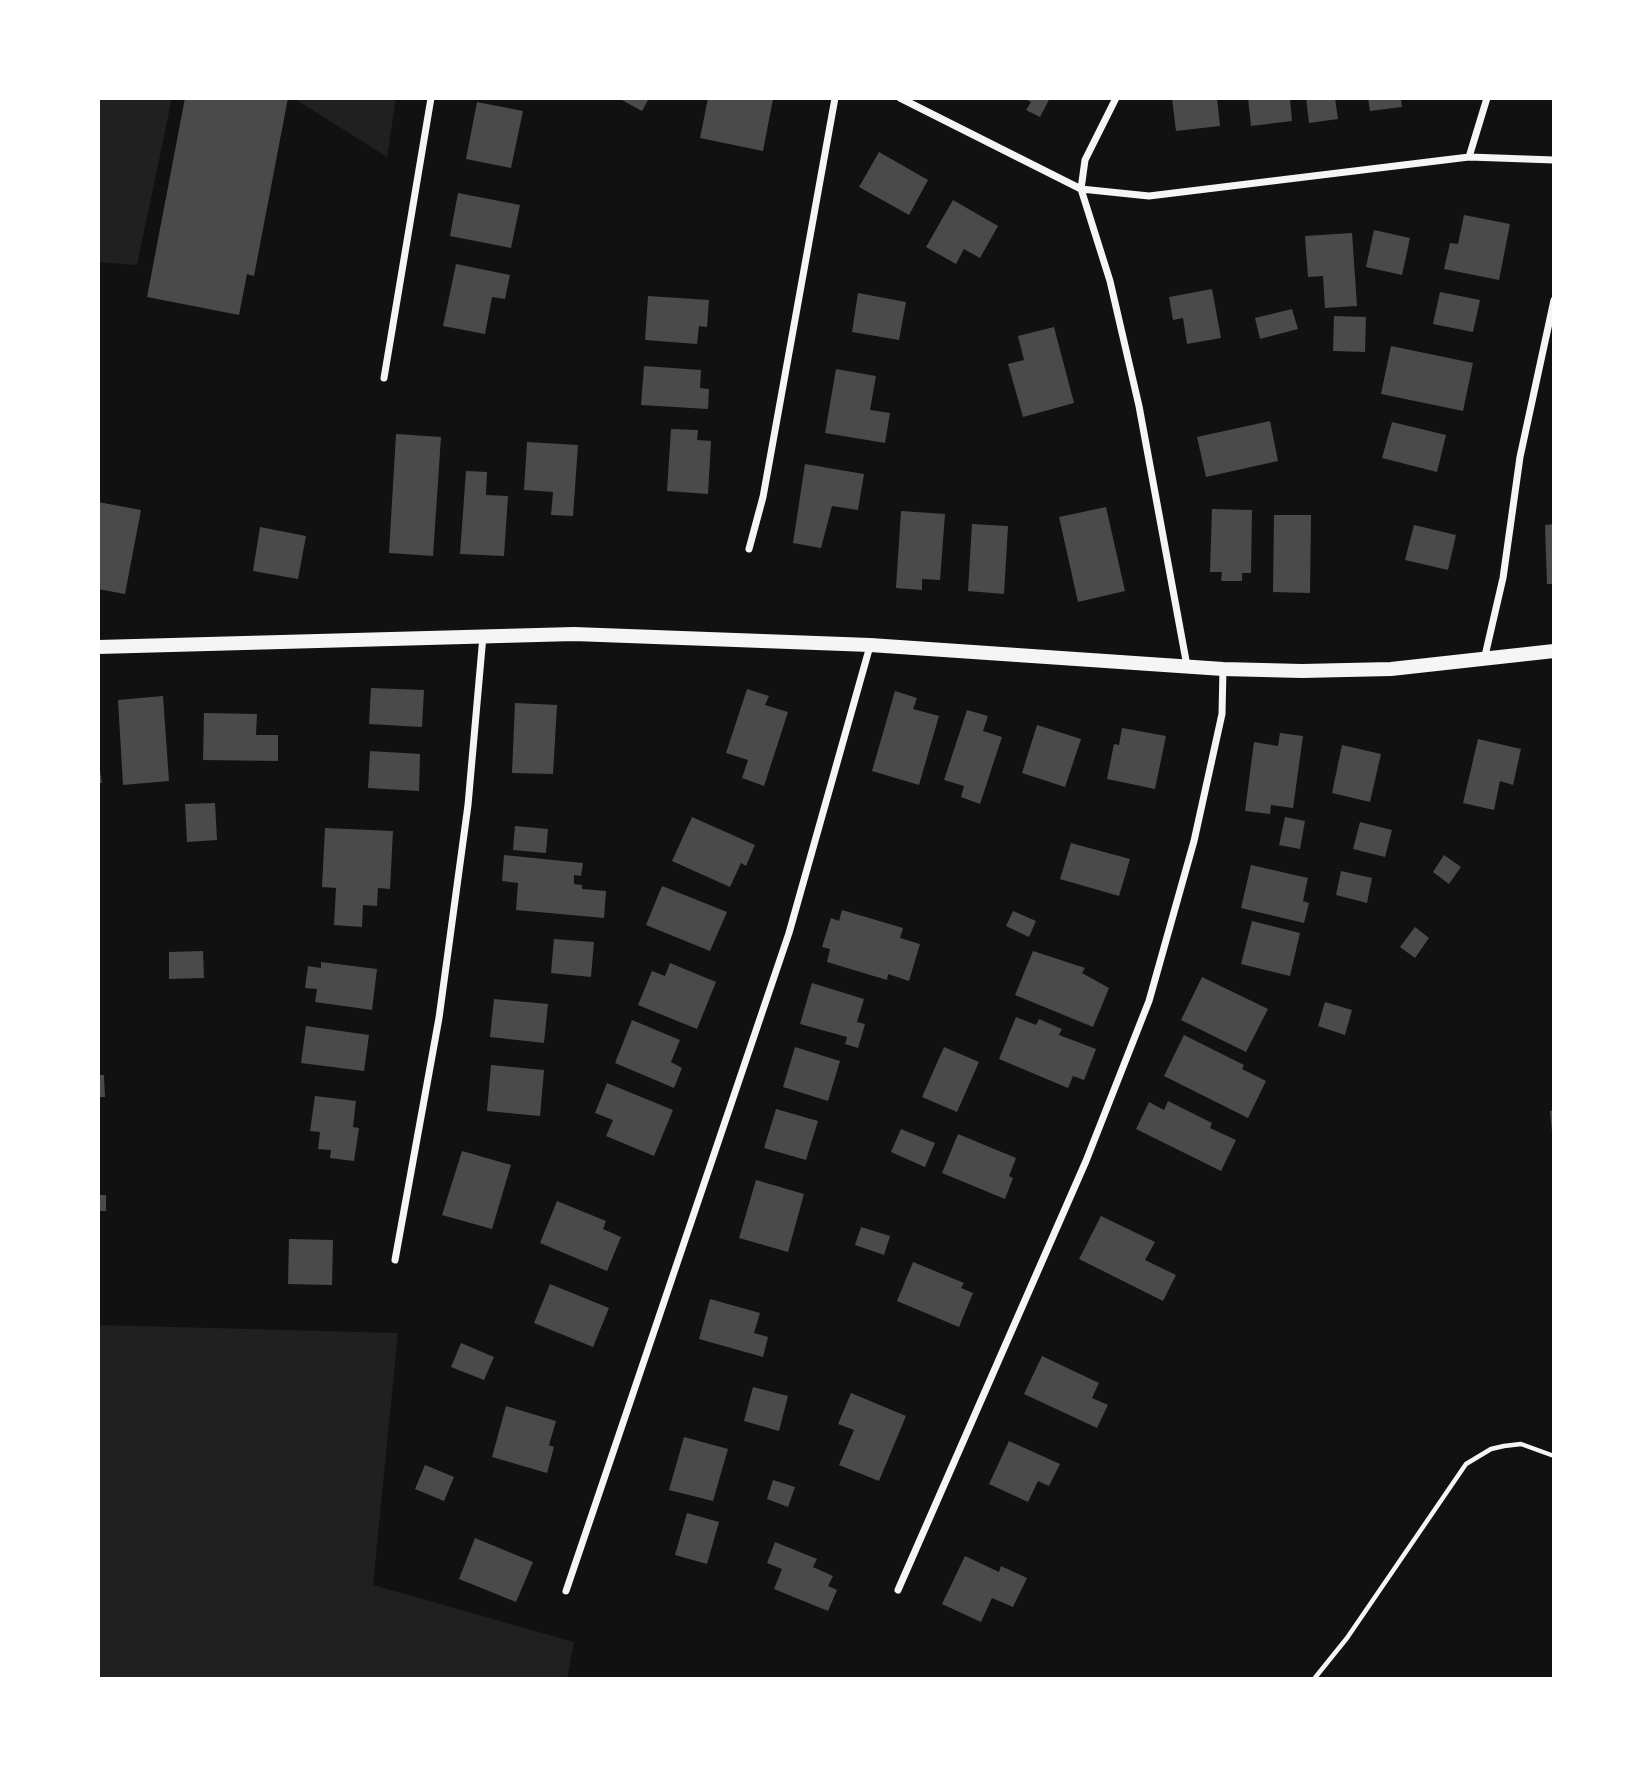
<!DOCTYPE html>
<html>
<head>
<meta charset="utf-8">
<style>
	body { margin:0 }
	#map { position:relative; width:1652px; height:1777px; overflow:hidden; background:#111; font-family:"Nunito Sans",sans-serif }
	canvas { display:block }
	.frame { position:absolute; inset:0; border:100px solid #fff; pointer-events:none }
</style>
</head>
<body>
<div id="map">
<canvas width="1652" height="1777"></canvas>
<div class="frame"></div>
</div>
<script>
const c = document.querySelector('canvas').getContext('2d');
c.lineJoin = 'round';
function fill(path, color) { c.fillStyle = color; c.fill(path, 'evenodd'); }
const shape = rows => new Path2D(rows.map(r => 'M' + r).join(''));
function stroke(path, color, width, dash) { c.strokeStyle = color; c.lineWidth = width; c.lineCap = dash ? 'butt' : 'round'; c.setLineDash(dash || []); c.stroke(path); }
const green = shape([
	[98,98,172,98,137,265,98,262],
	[293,98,396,98,387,157],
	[98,1325,398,1333,373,1585,574,1642,567,1679,98,1679]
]);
const building = shape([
	[185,98,288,98,254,276,247,274,239,315,147,297],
	[618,98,649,98,642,111],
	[708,98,773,99,763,151,700,138],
	[1023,98,1050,98,1040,117,1026,110,1031,102],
	[1172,98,1217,98,1220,126,1176,131],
	[1248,98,1290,98,1292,121,1251,126],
	[1306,98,1335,98,1338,119,1309,123],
	[1368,98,1401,98,1402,107,1370,111],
	[477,102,523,111,511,168,466,159],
	[879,152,928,180,909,215,859,187],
	[458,193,520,205,511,248,450,236],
	[953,200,998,226,980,258,964,249,956,264,926,247],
	[1464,215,1510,224,1499,280,1444,269,1450,243,1458,244],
	[1374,230,1410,238,1402,275,1366,267],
	[1352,233,1357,306,1325,308,1323,276,1308,277,1305,236],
	[456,264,510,275,505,299,492,297,485,334,443,326],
	[1212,289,1221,338,1187,344,1183,318,1173,320,1169,297],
	[1440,292,1480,300,1473,332,1433,324],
	[858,293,906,302,899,340,852,332],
	[648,296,709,300,707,327,699,326,697,344,645,340],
	[1292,309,1298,329,1260,339,1255,318],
	[1334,316,1366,317,1365,352,1333,351],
	[1054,327,1074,403,1023,417,1008,364,1024,360,1018,336],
	[1391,346,1473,363,1463,411,1381,394],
	[644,366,701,370,700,388,709,389,708,409,641,405],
	[836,369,876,376,870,410,890,413,885,443,825,433],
	[1270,421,1278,461,1206,477,1197,437],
	[1392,422,1446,435,1437,472,1382,458],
	[671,429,698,430,697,440,711,441,708,494,667,491],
	[396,434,441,437,433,556,389,553],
	[527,442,578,445,573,516,551,515,553,492,524,490],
	[805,464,864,474,858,510,832,506,821,548,793,543],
	[466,471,487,472,486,495,508,496,504,556,460,554],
	[98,502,141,510,125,594,98,589],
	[1106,507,1125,591,1078,602,1059,517],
	[1212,509,1252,510,1251,573,1242,573,1242,581,1221,581,1222,572,1210,572],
	[901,511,945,514,940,580,922,579,922,590,896,588],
	[1274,515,1311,515,1310,593,1273,592],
	[972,524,1008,526,1004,594,968,591],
	[1554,524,1554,584,1547,584,1545,525],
	[1414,525,1456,535,1448,570,1405,560],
	[260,527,306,536,298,579,253,571],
	[371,688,424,690,422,727,369,724],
	[747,689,769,696,765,705,788,712,764,786,742,778,748,760,726,753],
	[895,691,917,698,913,709,939,716,919,785,872,771],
	[163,696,169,781,123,785,118,700],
	[515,703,557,705,553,774,512,773],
	[967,710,988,716,983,731,1002,737,980,804,961,797,964,786,944,780],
	[204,713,257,714,256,735,278,735,278,761,203,760],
	[1037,725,1081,739,1065,787,1022,773],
	[1122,728,1166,736,1155,789,1107,779,1114,744,1119,745],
	[1280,733,1303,736,1293,808,1271,805,1270,814,1245,811,1254,742,1278,746],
	[1478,739,1521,749,1513,785,1500,781,1494,810,1463,803],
	[1342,745,1381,754,1370,802,1332,793],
	[370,751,420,754,419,791,368,788],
	[98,758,102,783,98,783],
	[215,803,217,840,187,842,185,804],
	[692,817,755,845,746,866,741,863,730,887,672,861],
	[1285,817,1305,821,1300,849,1279,845],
	[1360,822,1392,830,1385,857,1353,849],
	[515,826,548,829,546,853,513,850],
	[325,828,393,831,390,889,378,888,377,906,363,905,362,927,334,925,336,888,322,887],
	[1071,843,1130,859,1119,896,1060,879],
	[504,855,583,863,581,876,574,875,574,884,582,885,582,889,606,891,604,918,516,910,518,883,502,881],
	[1444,855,1461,867,1449,884,1433,872],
	[1251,865,1308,878,1303,901,1309,903,1304,923,1241,908],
	[1341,871,1372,878,1367,903,1336,895],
	[662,886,727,912,710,951,646,925],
	[842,910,903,928,900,938,920,944,909,981,888,974,887,980,827,962,830,949,822,947,831,918,839,921],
	[1013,911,1036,921,1029,937,1006,926],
	[1252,921,1300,933,1290,976,1241,964],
	[1415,927,1429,938,1415,958,1400,947],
	[554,939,594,942,591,977,551,973],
	[203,951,204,978,169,979,169,952],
	[1033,951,1085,968,1082,973,1109,988,1093,1027,1015,995],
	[321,962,377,969,372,1010,315,1002,317,989,305,988,308,966,321,968],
	[670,963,716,982,697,1029,638,1005,652,971,665,976],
	[1202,977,1268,1009,1246,1052,1181,1020],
	[812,983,864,999,857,1022,865,1024,858,1048,845,1044,847,1037,800,1024],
	[494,999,548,1004,544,1043,490,1037],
	[1325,1002,1352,1010,1345,1035,1318,1026],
	[1016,1017,1036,1025,1039,1019,1062,1029,1059,1035,1096,1049,1084,1080,1073,1076,1068,1088,999,1059],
	[632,1020,680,1040,671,1062,682,1068,674,1088,615,1063],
	[306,1026,369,1035,364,1071,301,1063],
	[1184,1035,1244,1065,1242,1069,1266,1081,1248,1118,1164,1076],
	[795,1047,840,1061,828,1101,783,1087],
	[944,1047,979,1062,957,1112,922,1097],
	[491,1065,544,1070,540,1116,487,1111],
	[98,1075,104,1075,105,1097,98,1097],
	[607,1083,673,1110,654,1156,606,1136,613,1120,595,1113],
	[315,1096,356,1101,353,1127,359,1128,354,1161,330,1158,331,1150,318,1149,320,1132,310,1131],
	[1168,1101,1212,1123,1210,1128,1236,1140,1221,1171,1136,1129,1149,1102,1164,1110],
	[776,1109,818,1121,806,1160,764,1148],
	[1554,1110,1554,1131,1552,1132,1550,1111],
	[901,1129,935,1143,925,1167,891,1152],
	[958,1134,1016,1158,1009,1176,1013,1178,1005,1199,942,1173],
	[462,1151,511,1165,492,1229,442,1215],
	[756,1180,804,1194,788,1252,739,1238],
	[98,1195,106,1195,106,1211,98,1211],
	[557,1201,606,1221,603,1229,621,1237,607,1271,540,1243],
	[1101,1216,1155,1242,1145,1260,1176,1275,1163,1301,1079,1259],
	[861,1227,890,1236,884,1255,855,1245],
	[289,1239,333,1240,332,1285,288,1284],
	[913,1262,964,1283,961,1288,973,1293,959,1327,897,1301],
	[550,1284,609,1308,593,1347,534,1323],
	[710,1299,760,1313,754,1333,768,1337,763,1357,699,1339],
	[461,1343,494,1357,484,1380,451,1367],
	[1042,1356,1099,1383,1092,1398,1108,1405,1097,1428,1024,1394],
	[753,1387,788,1396,779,1431,744,1421],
	[851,1393,906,1416,879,1481,839,1465,854,1430,838,1424],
	[506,1406,556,1421,549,1445,554,1447,547,1473,492,1457],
	[684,1437,728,1449,713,1501,669,1490],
	[1009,1441,1060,1464,1049,1486,1038,1481,1028,1502,989,1484],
	[425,1465,454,1477,444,1501,415,1489],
	[773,1480,795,1487,788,1507,767,1499],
	[687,1513,719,1522,707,1564,675,1555],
	[475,1538,533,1562,516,1602,459,1579],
	[775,1542,817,1559,813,1567,833,1576,828,1586,837,1590,828,1611,774,1589,782,1569,767,1563],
	[965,1556,999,1572,1001,1566,1027,1578,1013,1607,992,1598,981,1622,942,1604]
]);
const path = shape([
	[1314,1679,1347,1638,1466,1464,1491,1449,1504,1446,1521,1444,1554,1456]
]);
const minor = shape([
	[900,98,1081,189,1149,196,1469,157,1554,160],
	[1116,98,1085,160,1081,189,1110,281,1139,406,1187,666],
	[1469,157,1487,98],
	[384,378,431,98],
	[749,549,763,497,835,98],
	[1484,660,1503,578,1520,457,1554,300],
	[395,1260,439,1018,468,805,483,636],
	[898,1590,1086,1161,1149,1001,1194,841,1222,714,1223,669],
	[566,1591,789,933,870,646]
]);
const secondary = shape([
	[98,647,574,634,870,645,1223,669,1302,671,1391,669,1554,651]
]);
fill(green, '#202020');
fill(building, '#4a4a4a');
stroke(path, '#f5f5f5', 4.5);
stroke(minor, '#f5f5f5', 7);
stroke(secondary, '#f5f5f5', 14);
</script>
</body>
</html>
